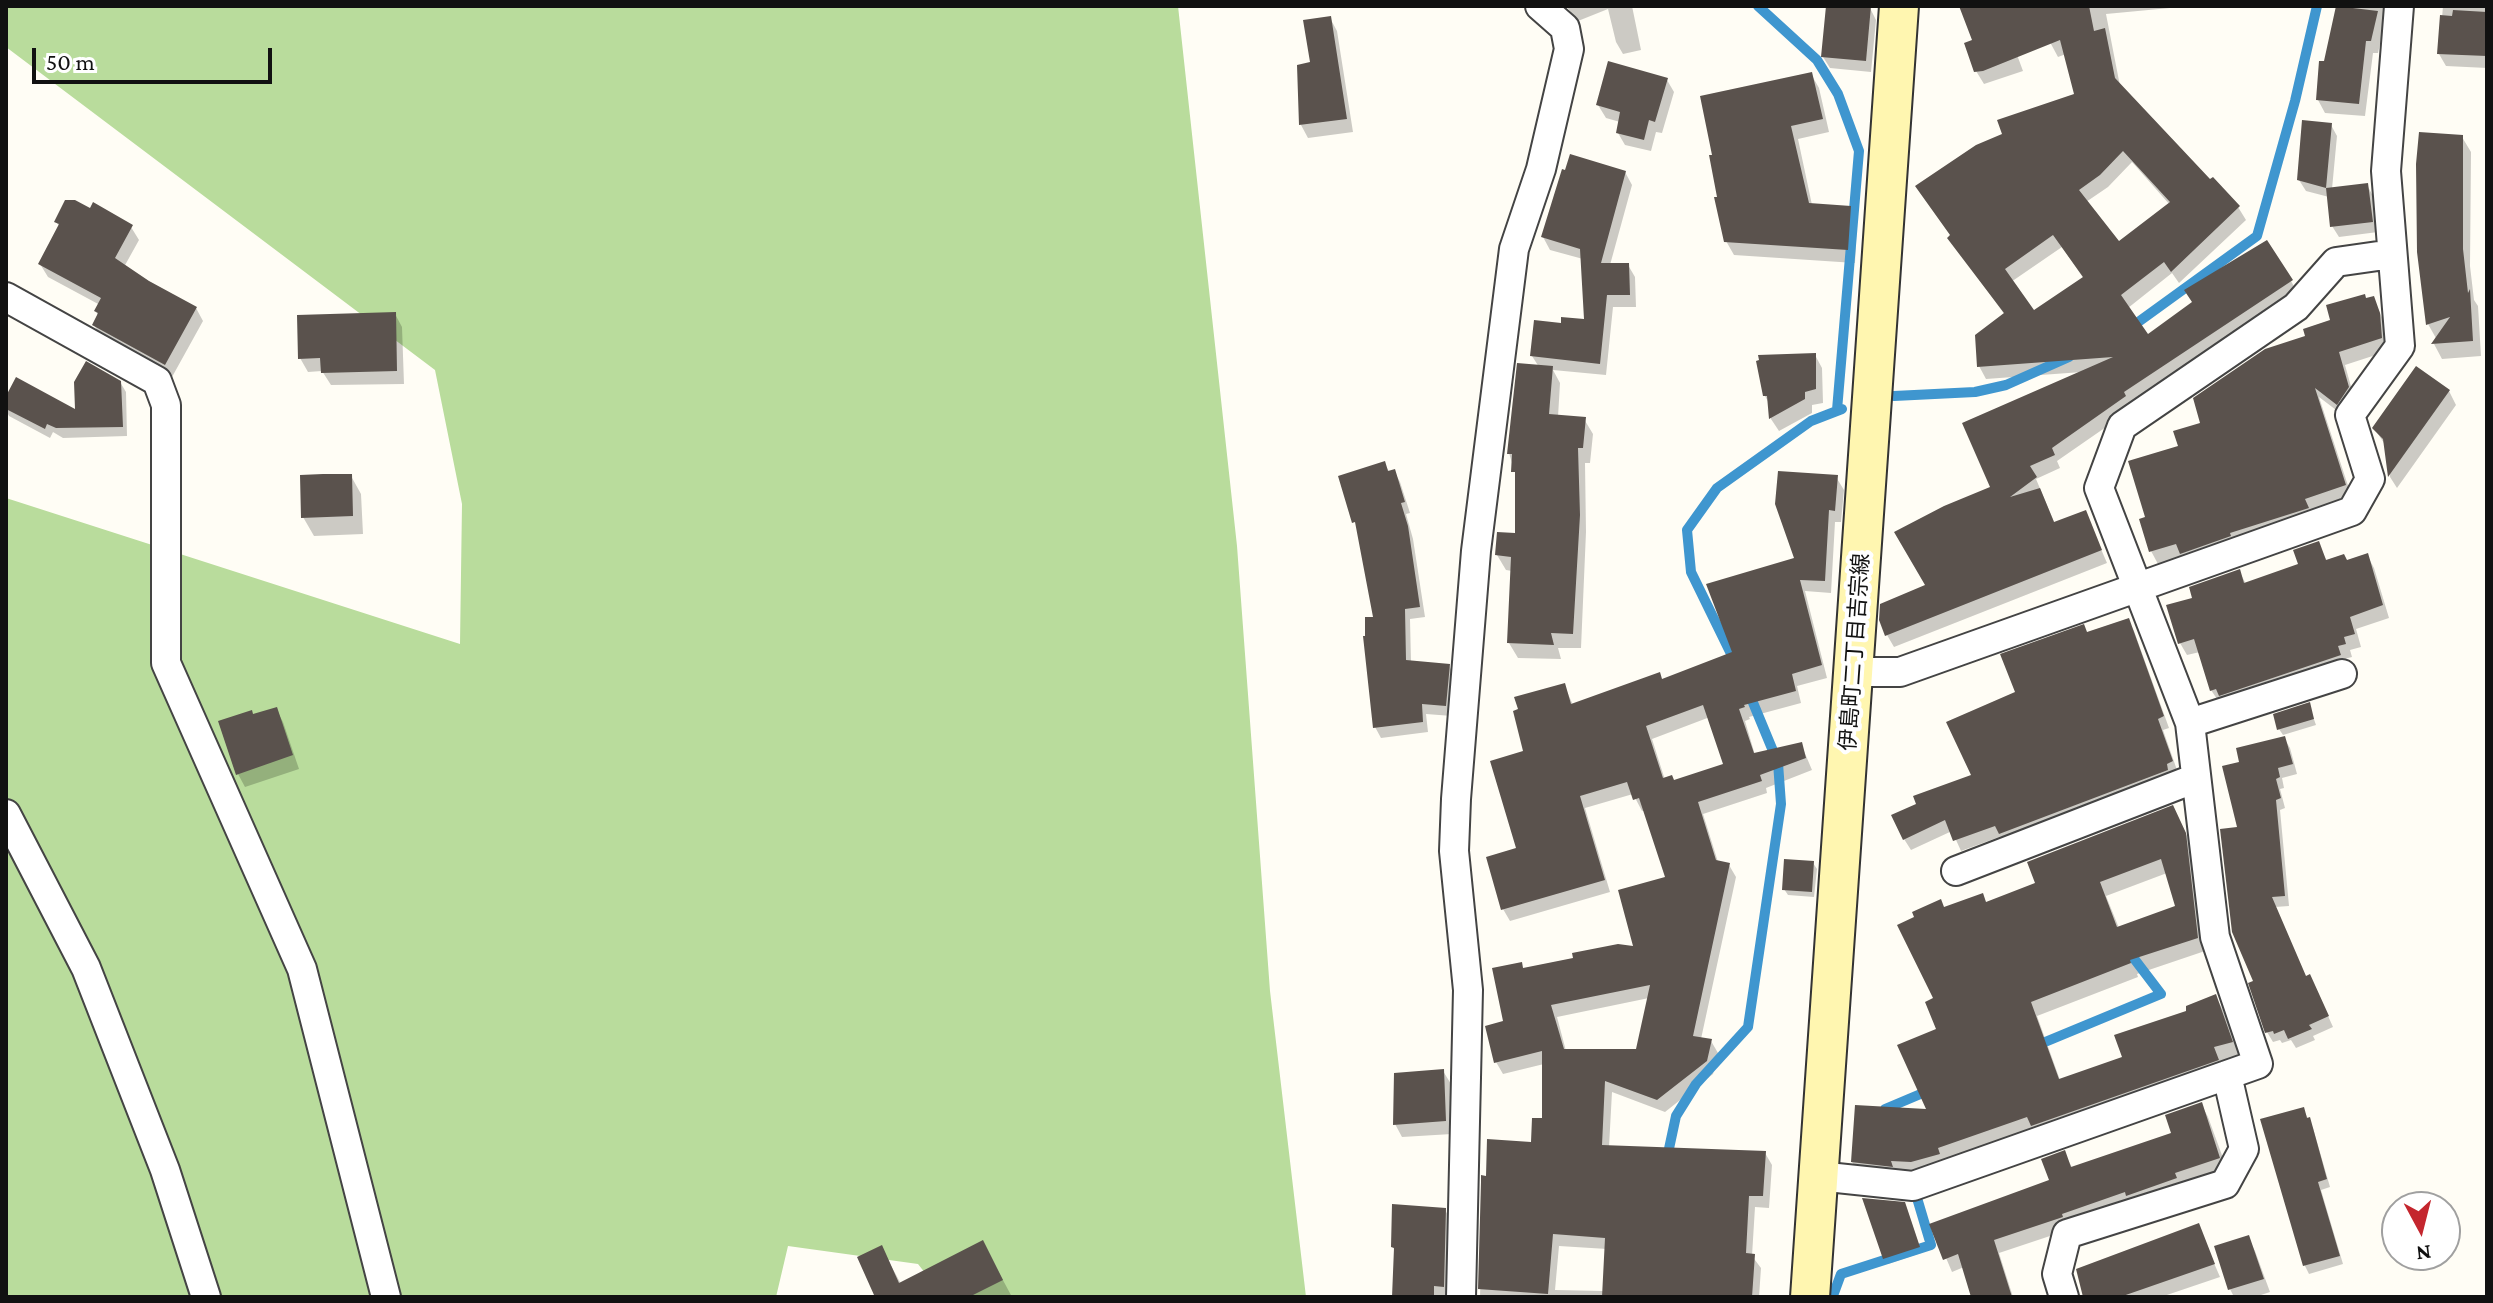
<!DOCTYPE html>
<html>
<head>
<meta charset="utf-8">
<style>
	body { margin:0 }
	#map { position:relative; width:2493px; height:1303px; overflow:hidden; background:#fffdf5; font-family:"Crimson Pro",serif }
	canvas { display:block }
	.frame { position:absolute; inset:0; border:8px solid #111; pointer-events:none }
	.north { position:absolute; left:2381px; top:1191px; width:80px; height:80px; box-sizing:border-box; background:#fff; border:2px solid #a0a0a0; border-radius:50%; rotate:173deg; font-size:22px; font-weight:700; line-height:32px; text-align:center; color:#111 }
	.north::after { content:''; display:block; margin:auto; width:28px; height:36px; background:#c4262e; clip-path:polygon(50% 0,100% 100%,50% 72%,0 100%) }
	.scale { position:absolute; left:32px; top:48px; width:240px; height:36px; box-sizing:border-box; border:4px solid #111; border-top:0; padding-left:10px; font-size:24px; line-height:28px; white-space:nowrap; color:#111; -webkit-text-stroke:6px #fff; paint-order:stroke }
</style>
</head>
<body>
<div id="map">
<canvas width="2493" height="1303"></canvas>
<div class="frame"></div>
<div class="north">N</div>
<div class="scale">50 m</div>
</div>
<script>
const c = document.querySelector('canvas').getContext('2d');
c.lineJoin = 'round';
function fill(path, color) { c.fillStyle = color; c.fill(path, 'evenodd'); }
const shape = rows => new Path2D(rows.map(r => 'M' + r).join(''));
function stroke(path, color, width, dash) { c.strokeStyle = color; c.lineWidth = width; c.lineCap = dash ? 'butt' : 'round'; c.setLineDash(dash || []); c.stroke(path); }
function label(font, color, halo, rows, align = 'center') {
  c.font = font + ' "Crimson Pro","Noto Sans JP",serif'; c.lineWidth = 8; c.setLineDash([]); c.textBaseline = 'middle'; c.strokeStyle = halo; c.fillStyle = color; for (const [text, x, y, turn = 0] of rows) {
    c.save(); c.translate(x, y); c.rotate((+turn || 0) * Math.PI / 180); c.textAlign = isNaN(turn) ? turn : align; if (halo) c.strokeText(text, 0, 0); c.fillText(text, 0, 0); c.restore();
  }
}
const forest = shape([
	[6,6,1178,6,1237,546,1270,991,1306,1297,944,1297,918,1264,788,1246,776,1297,6,1297,6,498,460,644,462,504,435,370,6,47]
]);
const shadow = shape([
	[1566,6,1632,6,1641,50,1623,54,1616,42,1608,9,1578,21],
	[1828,6,1870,8,1876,20,1871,72,1830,68,1823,57],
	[1961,6,1999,6,2023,71,1984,84,1976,71,1974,42],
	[2042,6,2191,6,2106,14,2120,86,2210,182,2238,207,2246,220,2179,283,2172,273,2128,308,2148,336,2291,281,2298,294,2057,461,2060,468,2036,479,2055,524,2085,512,2107,563,1894,647,1887,635,1928,586,1993,488,2082,372,1986,379,1979,366,2005,315,1949,238,2005,135,2076,96,2066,54,2058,57,2051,44],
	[2132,162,2170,205,2118,244,2086,202,2108,187],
	[2062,247,2084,279,2034,312,2011,282],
	[2338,6,2388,6,2378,53,2373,53,2365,116,2325,113,2318,100],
	[2443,6,2487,6,2487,68,2446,66,2439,54],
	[1330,18,1337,31,1353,132,1308,138,1301,125,1313,64],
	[1811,74,1819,88,1829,132,1798,139,1812,205,1850,208,1857,221,1855,263,1734,255,1726,241,1714,156],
	[1667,80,1674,92,1662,133,1656,132,1651,151,1625,145,1618,133,1620,122,1606,118,1598,105],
	[2331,125,2337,136,2332,189,2367,185,2373,196,2378,232,2339,237,2332,226,2329,197,2306,191,2299,180],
	[2462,137,2471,152,2470,266,2474,300,2478,306,2481,356,2442,359,2434,344,2437,340,2428,324],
	[1625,172,1632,185,1610,265,1628,265,1635,277,1636,307,1613,307,1606,375,1553,370,1560,383,1558,417,1584,419,1593,434,1590,463,1585,463,1586,532,1581,648,1558,648,1561,659,1518,658,1509,643,1512,571,1506,570,1497,555,1517,535,1517,479,1509,453,1539,367,1532,356,1563,325,1586,322,1583,259,1550,250,1543,237],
	[56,222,131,227,139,240,124,267,196,308,203,321,172,377,102,338,94,325,98,316,96,311,100,305,48,277,40,264,60,227],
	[2373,298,2387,328,2388,351,2345,365,2355,401,2344,416,2319,397,2352,498,2189,566,2183,556,2158,564,2151,551,2147,519,2180,447,2202,424,2307,338],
	[395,314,402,327,404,384,331,385,322,371,308,372,300,358],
	[1815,355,1822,368,1823,403,1812,405,1812,413,1779,431,1771,419,1770,405,1765,396],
	[120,382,126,392,127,436,63,438,53,432,50,438,9,416,6,410,6,401,77,413],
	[2449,391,2456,405,2397,488,2390,477,2386,446,2374,428],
	[1384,463,1390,473,1394,471,1400,482,1410,513,1406,514,1413,539,1425,617,1410,619,1411,662,1449,666,1455,676,1452,716,1426,714,1428,732,1381,738,1375,727,1375,619,1359,531,1340,477],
	[351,476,361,494,363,534,314,536,303,517],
	[1836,477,1844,490,1841,522,1835,522,1831,593,1805,591,1827,678,1797,686,1801,703,1749,717,1750,719,1745,721,1755,755,1801,744,1812,770,1766,788,1767,793,1703,814,1718,862,1729,865,1736,877,1701,1039,1711,1041,1718,1053,1713,1074,1665,1112,1612,1092,1609,1147,1765,1153,1772,1165,1769,1208,1755,1207,1752,1256,1761,1268,1759,1297,1480,1297,1483,1182,1533,1144,1544,1120,1544,1064,1503,1074,1496,1062,1521,964,1524,970,1636,949,1668,878,1645,810,1642,811,1633,794,1585,808,1610,892,1510,921,1503,909,1519,850,1526,752,1564,685,1573,705,1663,681,1735,653,1797,559],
	[1710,717,1726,765,1674,782,1665,780,1652,739],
	[1649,998,1638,1051,1566,1051,1557,1017],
	[1559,1246,1607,1249,1604,1291,1555,1290],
	[2318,543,2327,561,2347,562,2367,555,2374,568,2389,618,2356,629,2361,647,2350,650,2352,657,2344,659,2347,668,2219,702,2211,690,2200,652,2187,655,2180,643,2194,599,2239,571,2246,584,2300,566],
	[2128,620,2134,631,2169,728,2163,730,2178,773,2007,845,2002,836,1961,851,1952,831,1911,850,1904,839,1974,776,2018,693,2088,634],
	[2309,705,2316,725,2283,735,2279,729],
	[276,709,283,722,299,769,245,787,238,774,254,716],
	[2284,738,2290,748,2297,774,2282,778,2284,788,2280,789,2285,808,2280,810,2289,906,2275,907,2306,978,2315,987,2333,1027,2313,1036,2315,1040,2296,1048,2291,1040,2282,1043,2280,1040,2273,1042,2267,1032,2255,982,2240,829,2242,763],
	[2180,821,2193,849,2205,951,2137,974,2138,977,2037,1016,2060,1080,2124,1058,2216,997,2223,1010,2239,1056,2220,1061,2225,1074,1906,1180,1861,1176,1852,1162,1929,1111,1939,1030,1936,999,1945,909,1987,904],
	[2167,873,2178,908,2119,928,2106,896],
	[1813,863,1817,869,1814,897,1788,895,1784,889],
	[1443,1071,1451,1084,1452,1134,1402,1137,1395,1124],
	[2201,1104,2208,1117,2227,1169,2068,1230,1999,1253,2013,1297,1973,1297,1964,1267,1952,1272,1932,1225,2051,1182,2064,1153,2073,1169,2173,1134],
	[2303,1109,2313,1128,2330,1187,2321,1190,2343,1264,2309,1274,2305,1266,2262,1121],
	[1445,1210,1452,1222,1450,1297,1394,1297,1396,1253,1393,1247],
	[1907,1211,1921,1253,1888,1264,1884,1258],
	[2198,1226,2220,1277,2161,1297,2086,1297],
	[2248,1237,2255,1251,2270,1292,2255,1297,2234,1297,2230,1289],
	[881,1247,901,1284,997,1269,1012,1297,870,1297,876,1294]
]);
const stream = shape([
	[1758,6,1817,60,1838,94,1859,151,1837,410],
	[2130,328,2257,236,2295,101,2317,6],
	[1894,396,1975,392,2006,385,2069,357],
	[1736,664,1691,572,1687,530,1717,488,1811,421,1842,409],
	[2033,1047,2161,994,2126,948],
	[1888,1116,1885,1109,1930,1090],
	[1667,1158,1676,1116,1696,1084,1748,1027,1781,804,1778,763,1749,693],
	[1834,1293,1841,1274,1931,1245,1917,1198]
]);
const building = shape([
	[1826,6,1871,6,1866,61,1821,57],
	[1959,6,2089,6,2094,31,2105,28,2115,78,2210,179,2213,177,2240,206,2171,272,2164,262,2121,295,2148,334,2192,302,2184,290,2267,240,2293,280,2124,392,2126,396,2052,448,2055,455,2030,466,2037,477,2010,497,2040,488,2054,522,2086,510,2102,550,1885,636,1879,620,1880,604,1925,585,1894,532,1944,506,1990,487,1962,423,2113,357,1977,367,1975,335,2004,313,1947,238,1950,235,1915,186,1976,145,2002,134,1997,120,2074,94,2060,40,1983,71,1974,72,1964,43,1972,40],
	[2123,151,2170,202,2119,241,2079,190,2100,175],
	[2053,235,2083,277,2034,310,2005,269],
	[2336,6,2378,11,2371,41,2366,41,2359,104,2316,100,2319,61,2324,61],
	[2453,10,2487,12,2487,56,2437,54,2440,15,2452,16],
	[1331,16,1347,119,1299,125,1297,65,1310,62,1303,20],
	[1608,61,1668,78,1655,122,1649,120,1644,140,1616,133,1620,112,1596,105],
	[1812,72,1823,119,1791,126,1809,203,1851,206,1848,250,1724,242,1714,197,1717,197,1709,155,1712,155,1700,96],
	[2302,120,2332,123,2326,188,2368,183,2373,222,2330,227,2326,188,2297,180],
	[2419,132,2463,135,2463,249,2468,293,2470,289,2473,341,2431,344,2450,317,2426,325,2417,252,2416,164],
	[1570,154,1626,171,1601,263,1629,263,1630,295,1607,295,1600,364,1530,356,1534,320,1561,323,1561,317,1584,319,1580,249,1541,237,1562,169,1565,170],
	[65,200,75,200,90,208,93,202,133,225,115,258,149,281,197,307,165,365,92,325,98,313,94,311,101,298,38,264,59,224,54,222],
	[2365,294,2366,298,2374,296,2380,313,2382,338,2339,352,2349,387,2337,405,2315,388,2346,485,2305,499,2309,508,2230,533,2231,536,2180,554,2176,544,2149,552,2139,519,2145,517,2128,461,2178,446,2173,431,2200,423,2193,398,2265,349,2305,336,2303,329,2330,320,2326,305],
	[396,312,397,371,321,373,320,358,298,359,297,315],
	[1816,353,1816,389,1805,392,1805,399,1769,419,1767,396,1763,396,1756,361,1759,360,1758,355],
	[86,361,121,381,123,427,56,428,47,424,45,429,6,409,6,396,16,377,75,409,74,382],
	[1517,363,1553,366,1549,414,1586,417,1583,448,1578,448,1580,515,1573,634,1551,633,1554,645,1507,643,1511,557,1495,555,1497,532,1515,533,1515,472,1511,472,1512,454,1507,454],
	[2416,366,2450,390,2388,477,2383,439,2372,428],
	[1385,461,1388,471,1395,469,1405,502,1401,503,1408,526,1420,607,1405,609,1406,660,1450,664,1446,706,1422,704,1423,722,1373,728,1363,636,1365,636,1365,617,1373,617,1355,522,1352,523,1338,476],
	[1778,471,1838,475,1835,511,1829,510,1825,581,1800,580,1822,665,1792,674,1796,691,1744,705,1745,707,1739,709,1754,753,1802,742,1806,758,1760,775,1762,781,1698,802,1716,860,1730,863,1693,1036,1712,1039,1707,1061,1657,1100,1605,1081,1602,1145,1766,1151,1763,1196,1749,1196,1746,1253,1755,1254,1752,1297,1602,1297,1605,1238,1553,1234,1548,1294,1478,1289,1481,1182,1481,1175,1486,1176,1487,1139,1531,1142,1532,1118,1542,1118,1542,1051,1494,1063,1485,1026,1503,1021,1492,968,1522,962,1523,968,1573,958,1572,953,1618,944,1633,946,1618,890,1665,877,1639,798,1633,800,1627,782,1580,796,1605,880,1501,910,1486,857,1516,848,1490,761,1523,751,1513,711,1518,709,1514,697,1565,683,1571,704,1660,672,1662,679,1732,652,1706,584,1794,558,1775,504],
	[1703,705,1723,764,1674,780,1672,775,1663,778,1646,726],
	[1650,985,1636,1049,1564,1049,1551,1005],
	[323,474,352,474,353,516,301,518,300,475],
	[2319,541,2326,560,2344,554,2347,560,2368,553,2383,605,2350,617,2355,634,2344,637,2346,644,2338,646,2341,655,2219,696,2216,689,2210,691,2194,639,2178,644,2166,605,2192,598,2189,587,2240,569,2244,583,2298,564,2293,550],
	[2129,618,2164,716,2158,719,2173,761,2167,764,2168,770,1999,834,1995,826,1953,841,1945,820,1903,840,1891,815,1916,804,1913,796,1971,775,1946,722,2015,692,2000,654,2084,624,2087,632],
	[2310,702,2314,719,2277,730,2273,714],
	[277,707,293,755,236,775,218,721,252,710,253,714],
	[2285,736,2293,764,2278,768,2280,777,2276,779,2281,798,2276,800,2285,896,2272,897,2306,976,2310,974,2329,1016,2309,1025,2312,1029,2288,1039,2284,1030,2274,1034,2273,1031,2265,1033,2248,983,2253,981,2232,932,2220,829,2237,827,2222,766,2239,762,2236,748],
	[2173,805,2186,833,2198,938,2130,960,2131,963,2031,1002,2059,1079,2122,1057,2114,1035,2186,1011,2186,1006,2216,994,2233,1042,2214,1047,2219,1060,2031,1126,2027,1117,1938,1148,1940,1154,1911,1162,1891,1161,1893,1167,1851,1162,1855,1105,1926,1109,1897,1045,1936,1029,1925,1002,1933,998,1897,925,1914,917,1912,912,1941,899,1944,907,1983,893,1986,902,2035,883,2027,862],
	[2161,859,2175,906,2117,927,2100,882],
	[1784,859,1814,861,1812,892,1782,890],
	[1444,1069,1446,1121,1393,1125,1394,1073],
	[2202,1102,2220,1158,2175,1173,2177,1178,2126,1196,2125,1192,2062,1214,2063,1217,1994,1240,2012,1297,1971,1297,1958,1254,1943,1260,1929,1224,2049,1180,2041,1159,2065,1150,2071,1167,2171,1133,2165,1115],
	[2304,1107,2307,1118,2310,1117,2327,1179,2318,1182,2340,1256,2303,1266,2260,1119],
	[1862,1198,1905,1202,1920,1247,1883,1259],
	[1392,1204,1446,1208,1444,1287,1434,1286,1434,1297,1392,1297,1394,1248,1391,1247],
	[2199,1223,2215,1264,2120,1297,2083,1297,2076,1269],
	[2249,1235,2264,1279,2228,1290,2214,1246],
	[983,1240,1003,1280,969,1297,871,1297,874,1295,857,1257,882,1245,899,1283]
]);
const street = shape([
	[6,297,157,381,166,405,166,663,302,969,386,1297],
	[1853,672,1900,672,2352,511,2370,479,2350,415,2400,346,2386,171,2399,6],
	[2190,723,2342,674],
	[6,814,86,968,165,1170,206,1297],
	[1956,871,2196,778],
	[1818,1176,1913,1186,2258,1064,2215,937,2190,723,2099,488,2122,426,2296,307,2336,262,2392,254],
	[1461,1297,1468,990,1454,851,1456,799,1476,551,1514,249,1541,169,1569,49,1565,28,1540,6],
	[2064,1297,2057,1274,2067,1234,2225,1184,2244,1149,2227,1075]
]);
const secondary = shape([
	[1810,1297,1899,6]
]);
const streetNames = [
	["伊島町二丁目吉宗線",1855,652,-86]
];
fill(forest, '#b9dc9c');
fill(shadow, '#0003');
stroke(stream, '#3f96cf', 10);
fill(building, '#5a524d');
stroke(street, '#444', 32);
stroke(secondary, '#333', 42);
stroke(street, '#fff', 28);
stroke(secondary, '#fff6b0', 38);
label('22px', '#111', '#fff', streetNames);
</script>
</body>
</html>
